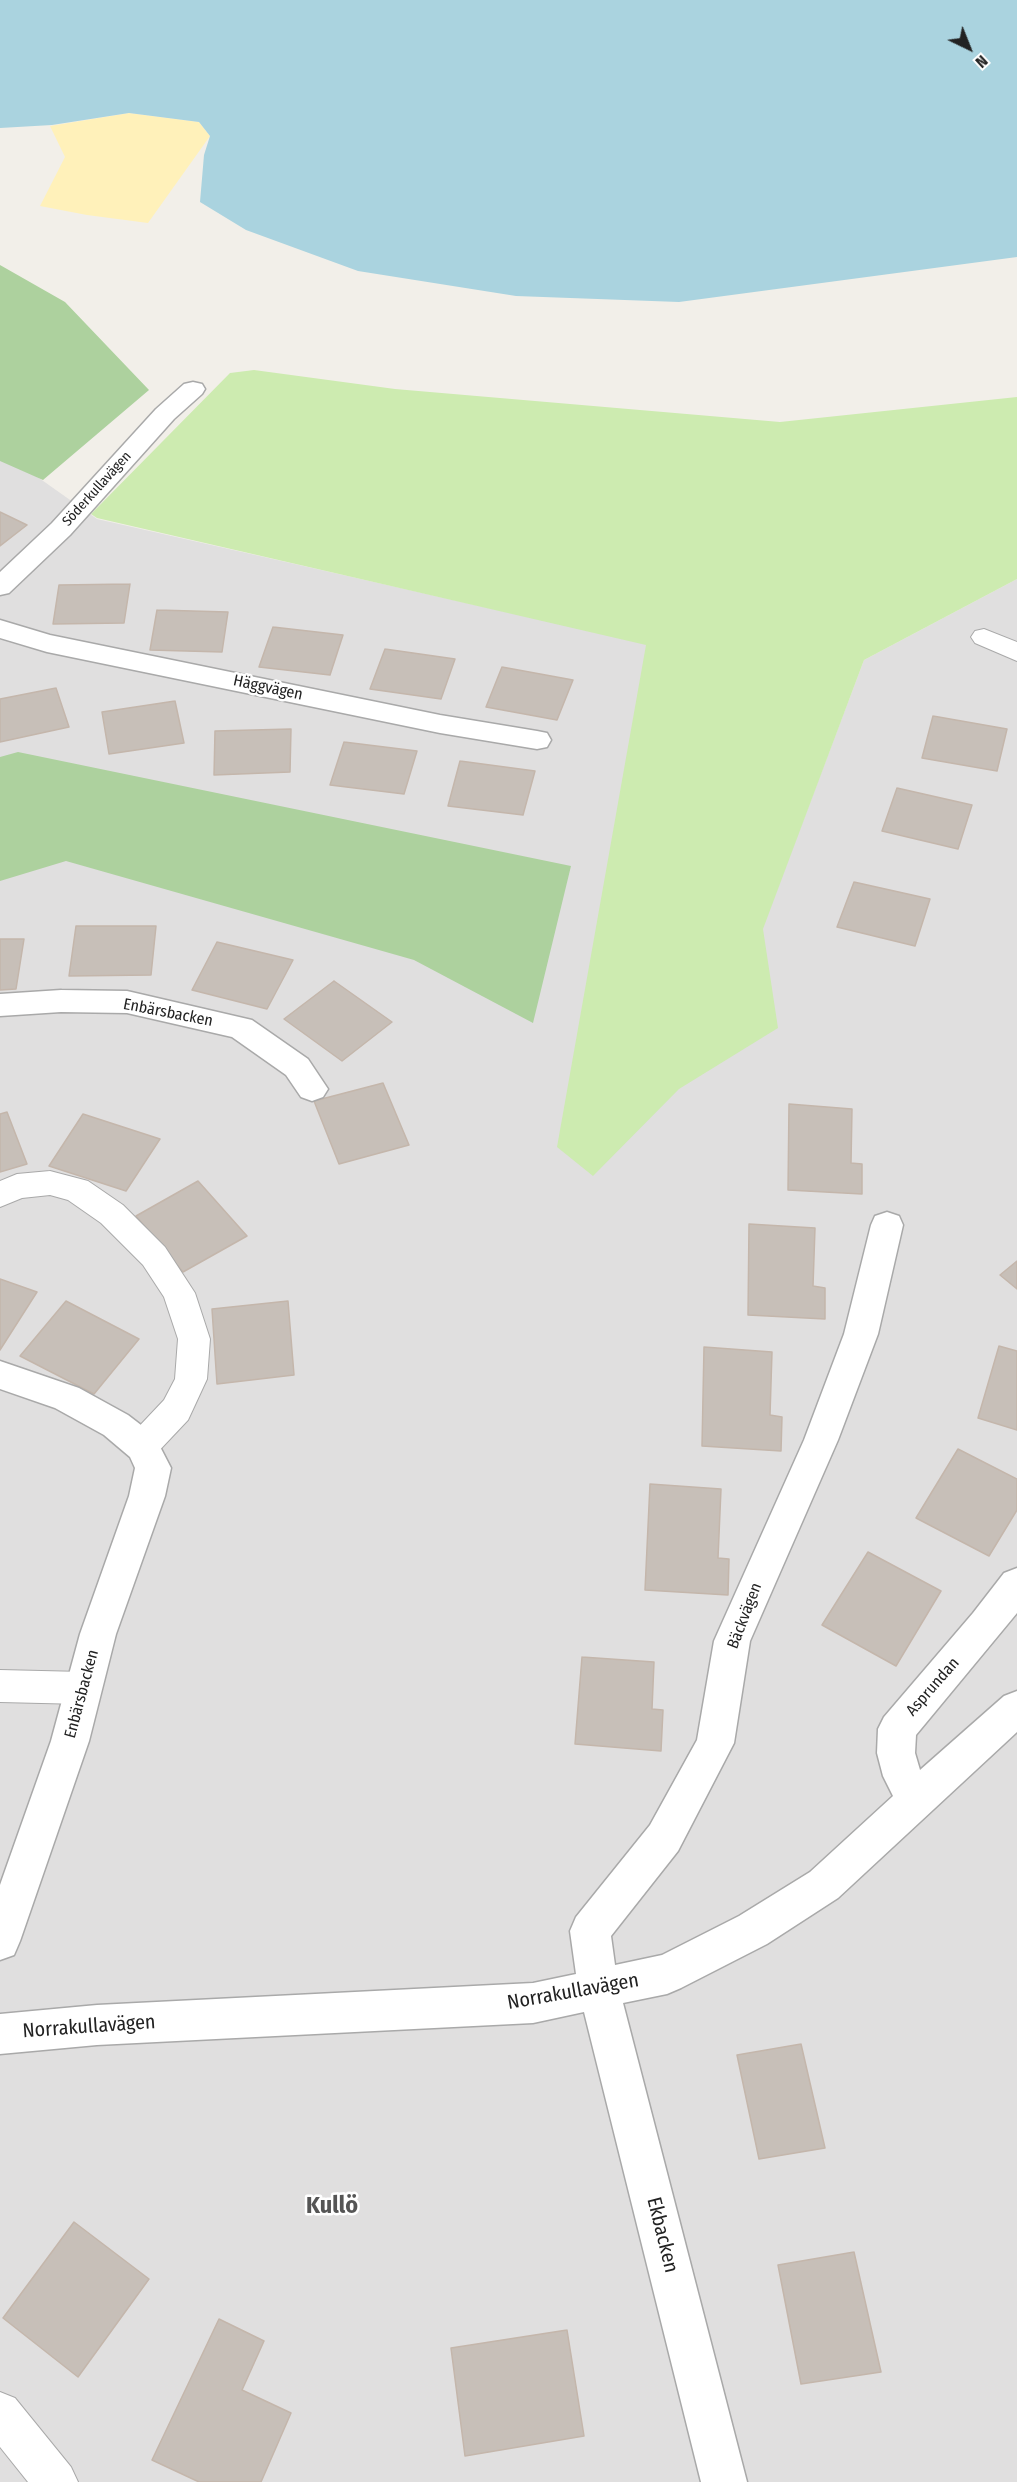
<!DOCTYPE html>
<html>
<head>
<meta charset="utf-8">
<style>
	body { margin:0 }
	#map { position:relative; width:1017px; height:2482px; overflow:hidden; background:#f2efe9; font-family:"Fira Sans Condensed",sans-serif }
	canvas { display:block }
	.north { position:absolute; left:939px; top:18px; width:60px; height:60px; -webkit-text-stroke:4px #fff; paint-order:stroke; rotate:137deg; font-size:16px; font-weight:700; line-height:24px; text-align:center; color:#222 }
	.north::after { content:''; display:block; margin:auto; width:21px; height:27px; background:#222; clip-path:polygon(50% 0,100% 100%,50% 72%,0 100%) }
</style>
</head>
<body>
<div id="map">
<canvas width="1017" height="2482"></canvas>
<div class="north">N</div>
</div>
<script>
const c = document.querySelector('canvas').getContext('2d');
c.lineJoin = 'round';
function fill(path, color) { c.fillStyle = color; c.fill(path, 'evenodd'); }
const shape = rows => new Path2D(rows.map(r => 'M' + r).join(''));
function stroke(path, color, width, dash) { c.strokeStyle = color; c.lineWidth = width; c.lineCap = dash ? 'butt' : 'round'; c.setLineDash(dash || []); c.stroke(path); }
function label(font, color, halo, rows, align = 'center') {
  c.font = font + ' "Fira Sans Condensed",sans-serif'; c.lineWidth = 5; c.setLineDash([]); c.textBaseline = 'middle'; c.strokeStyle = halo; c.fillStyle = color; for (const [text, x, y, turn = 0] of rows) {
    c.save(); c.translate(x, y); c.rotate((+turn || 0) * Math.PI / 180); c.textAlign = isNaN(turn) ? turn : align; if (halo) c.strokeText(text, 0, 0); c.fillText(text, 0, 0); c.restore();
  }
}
const residential = shape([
	[0,459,22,466,97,519,647,644,762,929,864,660,1017,579,1017,2482,0,2482]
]);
const grass = shape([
	[254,370,395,389,780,422,1017,397,1017,579,864,660,763,929,778,1028,679,1089,593,1176,557,1147,646,645,97,518,91,514,230,373]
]);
const forest = shape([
	[0,265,65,302,149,390,43,480,0,461],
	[18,752,571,866,533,1023,414,960,66,861,0,881,0,757]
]);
const sand = shape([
	[129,113,199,122,210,136,148,223,87,215,40,206,65,157,50,126]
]);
const water = shape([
	[0,0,1017,0,1017,257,679,302,516,296,358,271,246,230,200,202,204,155,210,136,199,122,129,113,52,125,0,128]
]);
const building = shape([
	[0,512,27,525,0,546,0,512],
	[130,584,124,623,53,624,59,585,130,584],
	[157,610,228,612,222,652,150,650,157,610],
	[273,627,343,635,330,675,259,667,273,627],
	[385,649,455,659,441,699,370,689,385,649],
	[502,667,573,680,557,720,486,707,502,667],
	[56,688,69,727,0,742,0,699,56,688],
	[175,701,184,743,109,754,102,712,175,701],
	[933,716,1007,729,997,771,922,758,933,716],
	[291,729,290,772,214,775,215,731,291,729],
	[344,742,417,751,404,794,330,785,344,742],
	[460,761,535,771,523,815,448,806,460,761],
	[897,788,972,805,958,849,882,831,897,788],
	[854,882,930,899,915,946,837,927,854,882],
	[76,926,156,926,151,975,69,976,76,926],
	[0,939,24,939,16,989,0,990,0,939],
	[217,942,293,960,267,1009,192,990,217,942],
	[334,981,392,1022,342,1061,284,1019,334,981],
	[383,1083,409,1145,339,1164,314,1101,383,1083],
	[789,1104,852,1109,851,1163,862,1164,862,1194,788,1190,789,1104],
	[7,1112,27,1164,0,1172,0,1114,7,1112],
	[83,1114,160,1139,126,1191,49,1166,83,1114],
	[198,1181,247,1236,183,1272,136,1216,198,1181],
	[749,1224,815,1228,813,1286,825,1288,825,1319,748,1315,749,1224],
	[1017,1261,1017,1289,1000,1275,1017,1261],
	[0,1279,37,1292,0,1350,0,1279],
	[66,1301,139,1339,94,1394,20,1356,66,1301],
	[288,1301,294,1375,217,1384,212,1309,288,1301],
	[999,1346,1017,1351,1017,1430,978,1418,999,1346],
	[704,1347,772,1352,770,1415,782,1417,781,1451,702,1446,704,1347],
	[958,1449,1017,1479,1017,1510,989,1556,916,1518,958,1449],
	[650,1484,721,1489,718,1558,729,1559,728,1595,645,1590,650,1484],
	[868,1552,941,1591,896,1666,822,1625,868,1552],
	[582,1657,654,1662,652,1709,663,1710,661,1751,575,1744,582,1657],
	[801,2044,825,2148,759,2159,737,2055,801,2044],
	[74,2222,149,2279,78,2377,3,2318,74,2222],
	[854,2252,881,2372,801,2384,778,2265,854,2252],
	[219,2319,264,2341,242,2390,291,2413,261,2482,199,2482,152,2460,219,2319],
	[567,2330,584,2436,465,2456,451,2348,567,2330]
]);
const service = shape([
	[984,629,1017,642,1017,661,975,643,971,637,975,631,984,629],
	[50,1171,88,1181,123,1205,165,1247,195,1293,210,1339,207,1379,188,1420,154,1456,142,1460,130,1456,125,1446,130,1436,164,1400,175,1379,178,1339,164,1297,143,1265,101,1223,68,1200,50,1195,22,1198,0,1207,0,1181,17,1174,50,1171],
	[0,1670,83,1672,96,1677,101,1688,96,1699,83,1704,0,1702,0,1670],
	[0,2392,15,2398,71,2467,78,2482,28,2482,0,2447,0,2392]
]);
const minor = shape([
	[193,382,202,384,205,389,202,394,174,419,70,535,9,593,0,595,0,572,52,523,156,409,184,384,193,382],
	[0,620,50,635,440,715,537,731,547,733,551,740,547,747,537,749,440,733,47,652,0,638,0,620],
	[61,990,127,991,252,1020,308,1059,328,1089,323,1097,312,1101,301,1097,286,1075,232,1037,127,1013,61,1012,0,1016,0,994,61,990],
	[887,1212,899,1216,903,1225,878,1334,838,1440,750,1641,734,1743,678,1851,611,1936,615,1965,662,1955,739,1916,810,1872,893,1796,883,1776,877,1753,878,1729,884,1717,973,1613,1004,1573,1017,1568,1017,1613,916,1735,915,1753,920,1770,1004,1696,1017,1691,1017,1732,838,1898,767,1944,681,1988,667,1994,623,2003,747,2482,701,2482,584,2012,533,2023,97,2045,0,2054,0,2014,97,2005,533,1983,576,1974,570,1931,576,1917,650,1825,697,1740,714,1641,804,1440,844,1334,871,1225,875,1216,887,1212],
	[0,1361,79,1388,128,1415,154,1435,171,1468,165,1496,116,1634,89,1741,20,1941,14,1955,0,1960,0,1885,51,1741,80,1634,129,1496,135,1468,130,1457,104,1435,55,1408,0,1389,0,1361]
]);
const farStreetnames = [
	["Söderkullavägen",97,489,-48]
];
const streetNames = [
	["Häggvägen",268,688,12],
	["Enbärsbacken",168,1013,11],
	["Bäckvägen",745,1616,-69],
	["Asprundan",933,1687,-49],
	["Enbärsbacken",82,1694,-75]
];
const nearStreetnames = [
	["Norrakullavägen",573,1992,-10],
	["Norrakullavägen",89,2027,-4],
	["Ekbacken",662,2235,76]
];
const nearQuarternames = [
	["Kullö",332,2206]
];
fill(residential, '#e0dfdf');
fill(grass, '#cdebb0');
fill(forest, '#add19e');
fill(sand, '#fff1ba');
fill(water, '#aad3df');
fill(building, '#c7bfb8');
stroke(building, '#c4b6ab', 1.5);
stroke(service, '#a9a9a9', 2);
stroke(minor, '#a9a9a9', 3);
fill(service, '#fff');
fill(minor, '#fff');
label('14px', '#222', '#fff', farStreetnames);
label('16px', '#222', '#fff', streetNames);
label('20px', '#222', '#fff', nearStreetnames);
label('bold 24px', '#555', '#fff', nearQuarternames);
</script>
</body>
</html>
